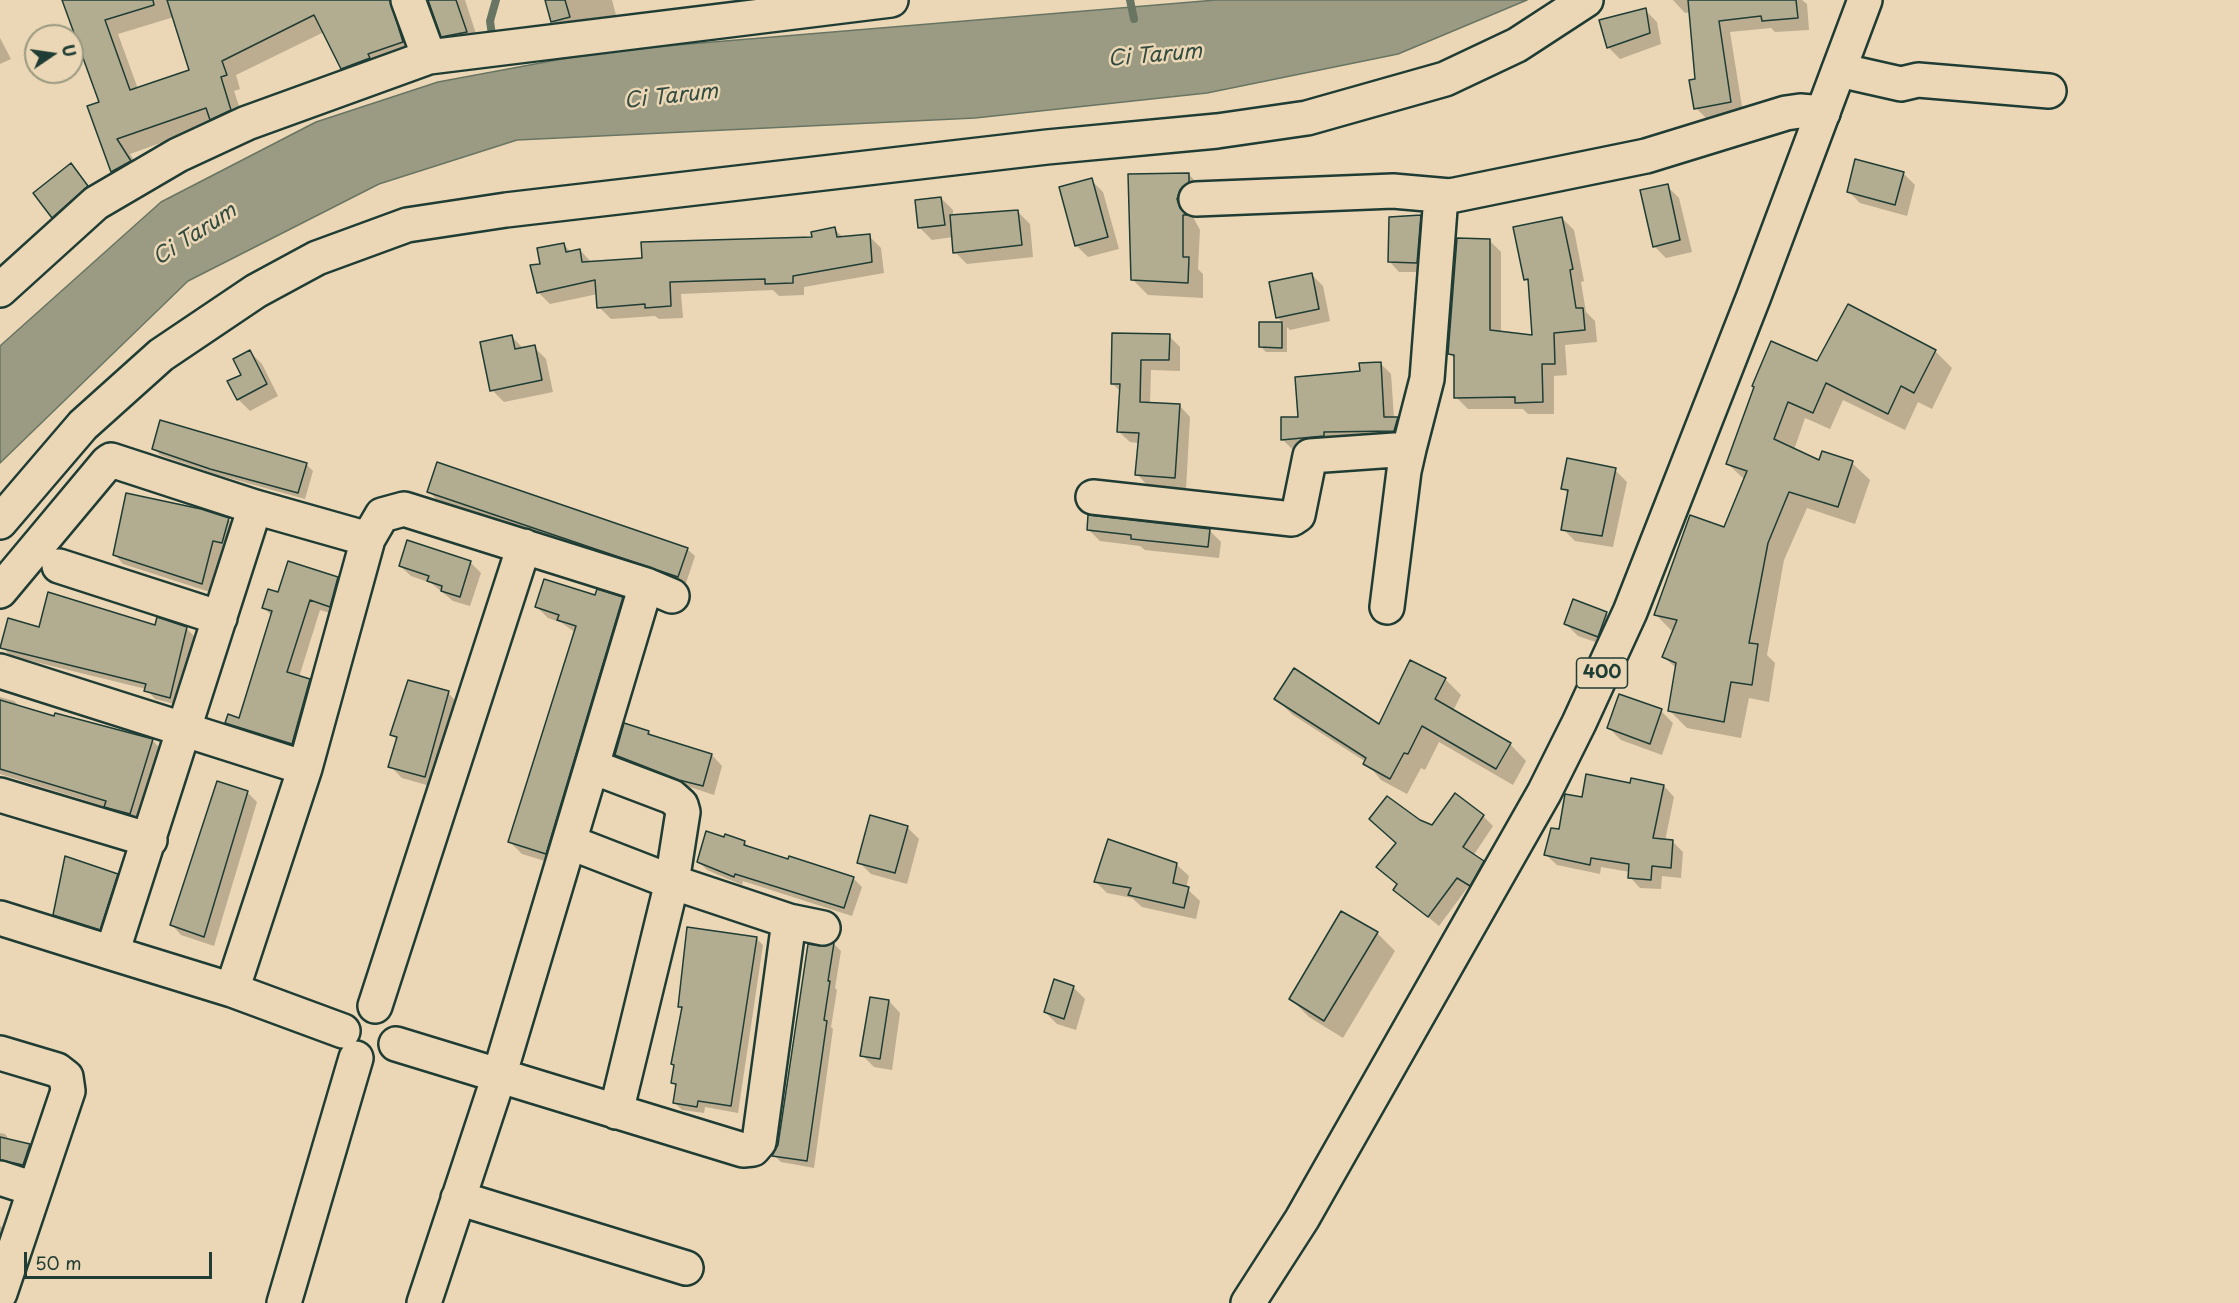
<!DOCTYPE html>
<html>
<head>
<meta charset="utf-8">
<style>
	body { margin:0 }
	#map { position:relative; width:2239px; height:1303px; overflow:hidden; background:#ebd7b5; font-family:"Playpen Sans",sans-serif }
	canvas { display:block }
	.north { position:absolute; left:24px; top:24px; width:60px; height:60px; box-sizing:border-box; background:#ebd7b5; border:2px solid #999981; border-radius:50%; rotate:77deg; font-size:16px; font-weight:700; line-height:24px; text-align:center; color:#1f3d34 }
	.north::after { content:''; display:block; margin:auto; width:21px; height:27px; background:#1f3d34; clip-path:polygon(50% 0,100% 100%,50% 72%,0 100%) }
	.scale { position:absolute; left:24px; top:1252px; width:188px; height:27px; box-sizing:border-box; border:3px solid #1f3d34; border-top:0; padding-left:8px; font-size:18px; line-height:21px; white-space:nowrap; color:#1f3d34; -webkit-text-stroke:4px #ebd7b5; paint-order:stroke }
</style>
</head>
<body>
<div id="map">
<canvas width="2239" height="1303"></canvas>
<div class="north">U</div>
<div class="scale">50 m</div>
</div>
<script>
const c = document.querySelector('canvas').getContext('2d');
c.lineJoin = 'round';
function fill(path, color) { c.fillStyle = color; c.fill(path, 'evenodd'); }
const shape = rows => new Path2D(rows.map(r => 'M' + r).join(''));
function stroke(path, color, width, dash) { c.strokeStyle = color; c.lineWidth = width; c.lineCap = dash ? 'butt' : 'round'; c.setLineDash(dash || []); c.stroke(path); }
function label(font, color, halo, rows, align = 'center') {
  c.font = font + ' "Playpen Sans",sans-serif'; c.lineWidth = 5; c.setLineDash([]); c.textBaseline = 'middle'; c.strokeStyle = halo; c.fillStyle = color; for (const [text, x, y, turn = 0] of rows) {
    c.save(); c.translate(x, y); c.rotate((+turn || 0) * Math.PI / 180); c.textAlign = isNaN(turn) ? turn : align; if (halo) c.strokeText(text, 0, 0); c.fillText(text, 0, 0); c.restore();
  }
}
const water = shape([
	[1216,0,1527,0,1398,54,1207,93,975,118,517,140,379,184,188,281,0,463,0,346,161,202,316,122,438,82,605,51,1216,0]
]);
const shadow = shape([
	[64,0,411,0,417,56,356,82,342,68,324,32,236,75,240,89,234,91,245,124,216,123,130,154,144,176,126,186,112,172,89,107,100,103],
	[174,17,191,71,138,89,118,34],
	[428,0,465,0,480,46,457,50,443,36],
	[561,0,612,0,616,15,563,31,552,21],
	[1673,0,1802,0,1807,4,1809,30,1775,32,1771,28,1730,32,1743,113,1708,120,1696,108,1691,12,1685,13],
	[1645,10,1657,22,1661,44,1620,59,1608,47],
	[0,38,11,59,0,64],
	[71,165,99,198,65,229,53,217],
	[1903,173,1915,185,1907,216,1860,203,1848,191],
	[1188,174,1204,189,1192,215,1200,230,1198,269,1203,274,1203,298,1148,295,1132,279],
	[1091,180,1103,192,1119,249,1088,257,1076,245],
	[1667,186,1679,198,1692,252,1666,258,1654,246],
	[941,198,953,210,953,216,1018,212,1030,224,1033,257,967,264,955,252,953,237,932,240,920,228],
	[1420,217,1430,227,1426,272,1399,272,1390,262],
	[1562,218,1574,230,1584,281,1581,282,1586,312,1595,321,1597,342,1565,345,1567,375,1554,376,1554,414,1528,414,1523,409,1468,409,1456,397,1456,360,1449,353,1489,240,1501,252,1501,333,1534,336,1529,283,1525,279],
	[834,229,844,238,869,236,881,248,884,273,804,287,804,295,779,296,773,290,681,294,683,318,659,319,655,316,611,319,599,307,598,294,550,304,538,292,542,266,564,245,571,252,580,250,592,263,814,238],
	[1311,274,1323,286,1330,321,1290,330,1287,327,1287,352,1266,352,1260,346,1260,323,1284,324,1278,318],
	[1169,336,1180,347,1180,371,1151,370,1150,404,1179,405,1190,417,1186,489,1148,486,1137,474,1139,443,1130,442,1118,431,1121,392,1112,383],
	[512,337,524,349,534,347,546,359,553,392,504,402,492,390],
	[1935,351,1952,368,1932,409,1918,402,1905,430,1843,400,1830,429,1805,418,1794,450,1820,462,1823,453,1852,463,1870,480,1855,524,1807,508,1784,560,1767,655,1775,663,1769,702,1749,698,1741,738,1687,728,1669,710,1677,669,1664,657,1673,632,1656,615,1724,529,1745,480,1728,464,1818,363],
	[250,352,262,364,278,396,250,411,238,399],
	[1380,363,1391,374,1394,418,1408,429,1405,442,1294,451,1283,440,1361,373],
	[154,448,306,464,313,471,305,499,218,475,160,455],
	[1615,470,1627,482,1613,547,1575,541,1563,529,1569,494,1562,488],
	[429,491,687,549,695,556,686,583,436,499],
	[228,519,237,528,231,551,222,548,210,592,123,564,115,555],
	[1088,529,1209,530,1221,542,1219,558,1145,550,1140,546,1100,541],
	[408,542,471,563,481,573,470,606,453,601,431,583,411,576,400,566],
	[337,578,348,589,340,616,320,610,299,677,309,681,320,691,302,754,237,733,227,722,240,720,272,616,264,608],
	[596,597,622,599,634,611,558,865,522,854,510,842,576,633,562,623,548,618,536,606],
	[1606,613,1618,625,1610,647,1578,636,1566,624],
	[156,627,186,628,195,637,178,705,155,699,146,689,11,656,2,647,40,629],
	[1445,679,1461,695,1453,711,1510,744,1526,761,1513,785,1439,742,1425,770,1421,768,1407,794,1381,780,1366,762,1293,715,1276,699,1380,726],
	[448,693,460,705,437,788,402,778,390,766,397,740,392,735],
	[0,697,14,701,22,708,55,718,56,715,153,741,162,750,140,823,116,816,107,807,0,774],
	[1661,711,1673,723,1662,755,1621,740,1609,728],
	[648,732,654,737,712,755,722,766,714,795,627,766,616,755],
	[1632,785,1664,786,1674,797,1665,841,1672,841,1683,852,1681,878,1662,876,1661,889,1640,888,1630,877,1630,872,1601,867,1600,874,1557,865,1546,855,1583,798],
	[247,792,257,802,214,946,181,935,172,925],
	[1483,816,1493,826,1473,856,1493,872,1480,895,1468,887,1439,926,1395,890,1419,822,1432,827],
	[907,827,919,839,907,884,871,874,859,862],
	[725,839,744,842,751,849,853,878,862,887,852,916,743,881,742,885,707,870,698,861],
	[1176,864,1189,876,1186,888,1200,901,1196,919,1142,907,1132,898,1107,893,1095,881],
	[117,875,126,884,108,937,63,923,54,914],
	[1377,933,1395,951,1343,1038,1309,1017,1291,999],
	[756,938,763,945,738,1113,705,1107,704,1113,682,1110,675,1103,677,1088,673,1083,675,1067,673,1064,683,1010,679,1006],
	[834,944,841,951,835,988,837,990,831,1027,833,1029,814,1168,781,1162,774,1155,779,1145,820,948],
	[1073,987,1085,999,1076,1030,1057,1024,1045,1012],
	[889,1001,900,1013,892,1070,874,1067,862,1055],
	[0,1133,5,1134,10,1141,30,1145,35,1151,29,1170,0,1167],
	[0,1226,8,1232,0,1255]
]);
const stream = shape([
	[1130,0,1134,19],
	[493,42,490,21,496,0]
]);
const building = shape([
	[62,0,153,0,154,5,105,20,130,90,189,70,167,0,390,0,403,42,368,54,370,58,341,69,314,15,222,61,227,75,221,77,231,110,210,120,206,108,117,139,131,161,111,172,87,106,99,102,62,0],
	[428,0,456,0,467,32,441,37,428,0],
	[545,0,565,0,570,17,551,22,545,0],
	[1688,0,1796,0,1798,18,1762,21,1761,16,1719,21,1731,102,1694,109,1689,80,1695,79,1688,0],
	[1646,8,1650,33,1607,48,1599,20,1646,8],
	[1855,159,1904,172,1895,205,1847,192,1855,159],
	[71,163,88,186,52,218,33,193,71,163],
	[1189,173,1189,182,1180,190,1177,199,1180,208,1187,215,1183,215,1183,257,1189,257,1188,283,1131,280,1128,174,1189,173],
	[1092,178,1108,237,1075,246,1059,187,1092,178],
	[1668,184,1680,240,1653,247,1640,190,1668,184],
	[941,197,945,225,918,228,915,200,941,197],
	[1018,210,1022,245,953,253,950,215,1018,210],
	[1421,215,1417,263,1388,262,1389,217,1421,215],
	[1562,217,1573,269,1570,270,1576,308,1583,308,1585,330,1554,333,1555,364,1542,364,1543,402,1515,403,1515,397,1454,398,1454,355,1448,354,1457,238,1490,239,1490,330,1532,335,1528,279,1524,280,1513,227,1562,217],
	[835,227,837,237,870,234,872,262,793,276,793,283,765,284,765,279,670,282,671,306,645,308,645,304,597,308,595,280,537,293,530,265,540,264,537,248,564,243,566,252,580,249,582,262,642,258,641,242,812,237,811,232,835,227],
	[1312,273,1319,309,1276,318,1269,282,1312,273],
	[1848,304,1936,350,1914,393,1901,386,1888,414,1826,383,1813,413,1788,402,1774,439,1819,460,1822,451,1853,461,1838,507,1789,492,1768,543,1749,643,1758,644,1752,685,1731,682,1724,722,1668,711,1676,663,1662,657,1677,620,1654,615,1690,515,1724,527,1747,471,1726,464,1754,387,1752,386,1771,341,1817,361,1848,304],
	[1259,322,1282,322,1282,348,1259,347,1259,322],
	[1112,333,1170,334,1169,360,1141,360,1140,402,1180,404,1175,478,1135,475,1139,433,1117,432,1120,384,1111,384,1112,333],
	[512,335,515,349,535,345,542,380,490,391,480,342,512,335],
	[250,350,267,384,237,400,227,381,241,375,233,359,250,350],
	[1381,362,1384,417,1398,417,1394,431,1324,432,1324,436,1281,440,1281,417,1298,417,1295,377,1360,371,1359,363,1381,362],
	[160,420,307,463,298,493,210,469,152,449,160,420],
	[1567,458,1616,468,1602,536,1561,530,1568,490,1561,489,1567,458],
	[437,462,688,548,678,577,427,492,437,462],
	[126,493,201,509,229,518,222,543,213,541,202,584,113,555,126,493],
	[1088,515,1210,529,1208,547,1131,539,1131,535,1087,530,1088,515],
	[407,540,471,561,460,597,441,591,442,586,427,581,429,576,399,566,407,540],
	[288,561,338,577,330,607,310,600,287,672,310,679,292,744,225,723,228,714,239,718,272,611,262,608,268,589,278,592,288,561],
	[544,579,595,595,597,589,623,597,546,854,508,842,576,626,557,620,559,615,535,607,544,579],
	[48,592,155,625,157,617,187,627,170,698,144,691,146,684,0,648,8,618,39,627,48,592],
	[1573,599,1607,612,1598,637,1564,624,1573,599],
	[1410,660,1446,678,1435,699,1511,743,1496,769,1422,726,1408,754,1404,753,1390,779,1363,764,1366,758,1274,699,1294,668,1379,724,1410,660],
	[408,680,449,691,425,777,388,767,397,737,390,735,408,680],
	[1619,694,1662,709,1650,744,1607,728,1619,694],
	[0,700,54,716,55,713,153,739,130,814,104,807,106,801,0,769,0,700],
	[624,723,649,731,648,734,712,754,703,786,679,780,615,755,624,723],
	[1586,774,1630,783,1631,778,1664,785,1653,838,1673,840,1671,868,1652,866,1651,880,1628,878,1629,864,1591,858,1590,865,1544,855,1551,828,1559,829,1565,794,1582,797,1586,774],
	[217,781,248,791,204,937,170,925,217,781],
	[1455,793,1484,815,1463,847,1484,861,1470,886,1457,878,1428,917,1393,890,1397,884,1376,867,1396,843,1369,819,1387,796,1420,820,1432,825,1455,793],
	[870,815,908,826,895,873,857,863,870,815],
	[706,831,724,837,725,834,745,841,744,845,788,859,789,856,854,877,844,908,735,874,734,877,697,862,706,831],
	[1108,839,1177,863,1173,883,1189,887,1184,908,1128,895,1131,888,1094,882,1108,839],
	[65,856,118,874,100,930,53,915,65,856],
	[1341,911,1378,932,1324,1021,1289,999,1341,911],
	[687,927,757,937,731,1106,698,1101,697,1107,673,1103,676,1084,671,1083,674,1065,671,1064,682,1007,678,1007,687,927],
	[834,943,828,981,830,981,824,1020,827,1021,807,1161,772,1156,778,1145,808,944,820,946,834,943],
	[1054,979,1074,986,1064,1019,1044,1012,1054,979],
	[870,997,889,1000,880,1059,860,1056,870,997],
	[0,1137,30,1144,23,1165,0,1160,0,1137]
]);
const minor = shape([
	[408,0,429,57],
	[1839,70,1901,84,1918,80,2049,91],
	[1196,199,1393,191,1450,196,1646,156,1786,113,1800,111,1823,113],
	[0,290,96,203,178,155,247,123,429,57,891,0],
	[1093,497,1292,519,1298,515,1310,456,1409,449,1427,379,1441,196],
	[255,507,112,953,232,990,343,1031],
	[0,522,83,425,161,355,256,291,317,258,407,225,506,210,1047,147,1217,131,1307,118,1445,79,1517,45,1586,0],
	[368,539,382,515,404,509,646,585,569,842,672,882,789,921,823,928],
	[59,566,220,618],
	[646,585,672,596],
	[0,591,107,463,111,460,255,507,368,539,305,768,232,990],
	[1387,607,1404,471,1409,449],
	[0,671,305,768],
	[593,767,672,797,681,805,683,812,672,882,616,1112],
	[0,795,150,840],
	[0,918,112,953],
	[375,1006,524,546],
	[396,1044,743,1150,753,1149,759,1142,789,921],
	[0,1053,57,1070,66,1077,68,1091,0,1293],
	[0,1178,34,1189],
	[458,1198,686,1268],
	[284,1303,356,1058],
	[424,1303,499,1076,569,842]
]);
const major = shape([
	[1248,1303,1302,1219,1544,793,1579,723,1630,612,1754,296,1865,0]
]);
const shields = [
	[1602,673,51]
];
const shieldNames = [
	["400",1602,673]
];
const waterNames = [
	["Ci Tarum",1155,56,-5],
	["Ci Tarum",671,97,-6],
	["Ci Tarum",195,235,-33]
];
fill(water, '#9a9b82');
stroke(water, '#697563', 1.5);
fill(shadow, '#0003');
stroke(stream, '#697563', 8);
fill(building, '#b2ac91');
stroke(building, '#1f3d34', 1.5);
stroke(minor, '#1f3d34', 38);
stroke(major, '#1f3d34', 38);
stroke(minor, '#ebd7b5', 33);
stroke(major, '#ebd7b5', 33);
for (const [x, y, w] of shields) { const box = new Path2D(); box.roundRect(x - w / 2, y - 15, w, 30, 4.5); c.fillStyle = '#ebd7b5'; c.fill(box); stroke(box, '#1f3d34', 1.5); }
label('bold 18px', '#1f3d34', null, shieldNames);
label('italic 21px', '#314b40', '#ebd7b5', waterNames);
</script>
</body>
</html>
